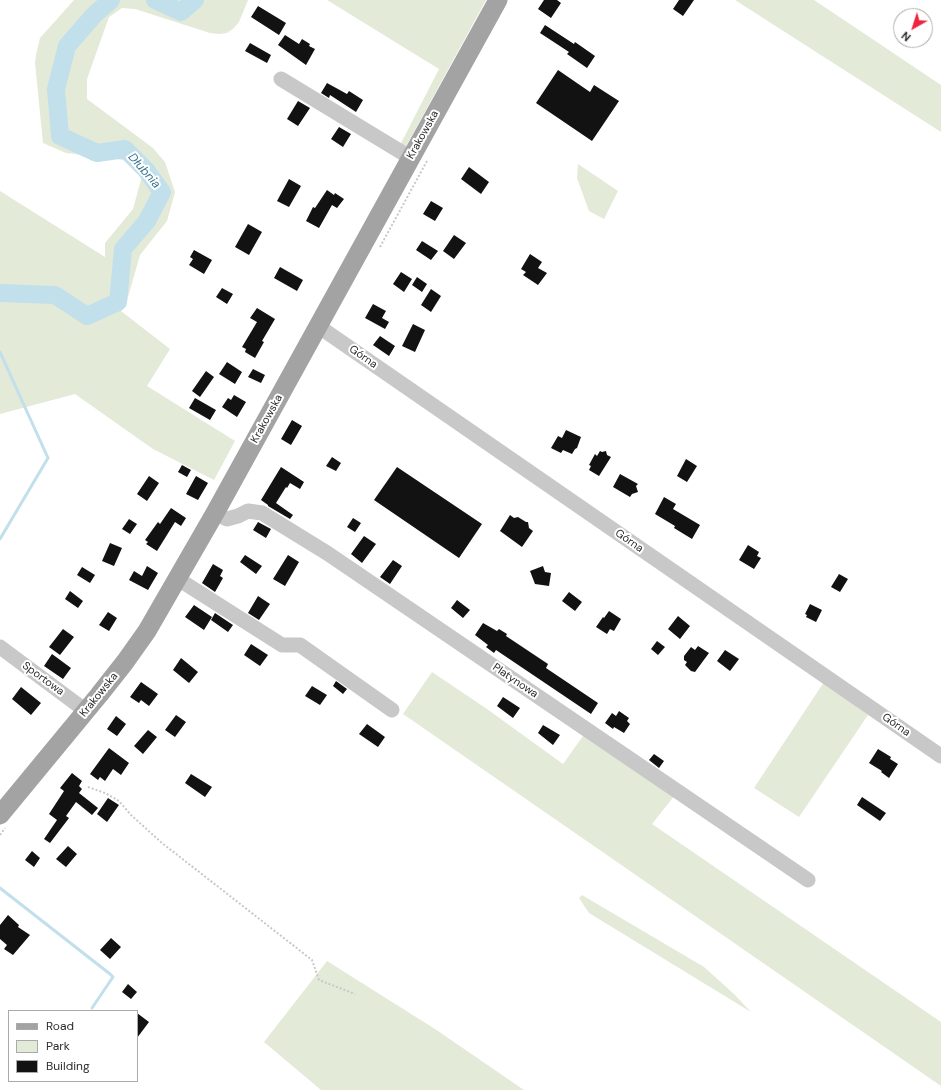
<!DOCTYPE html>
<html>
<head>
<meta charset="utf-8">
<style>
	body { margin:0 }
	#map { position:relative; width:941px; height:1090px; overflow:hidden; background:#fff; font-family:"DM Sans",sans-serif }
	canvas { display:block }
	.legend { position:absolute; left:8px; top:1010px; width:130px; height:72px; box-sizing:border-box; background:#fff; border:1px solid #aaa; margin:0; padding:5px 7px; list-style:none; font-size:12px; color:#2b2b2b }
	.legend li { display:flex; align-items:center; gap:8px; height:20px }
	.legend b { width:20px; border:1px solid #aaa }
	.north { position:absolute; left:893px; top:8px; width:40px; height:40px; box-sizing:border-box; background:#fff; border:1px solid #aaa; border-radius:50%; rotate:219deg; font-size:11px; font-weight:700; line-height:16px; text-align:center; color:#2b2b2b }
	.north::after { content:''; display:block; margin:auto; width:14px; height:18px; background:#ed2340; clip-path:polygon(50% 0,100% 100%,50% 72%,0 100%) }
</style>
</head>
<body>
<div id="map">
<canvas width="941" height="1090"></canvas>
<ul class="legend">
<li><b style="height:5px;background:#a3a3a3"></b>Road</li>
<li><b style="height:11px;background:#e3ead7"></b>Park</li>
<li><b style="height:11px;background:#121212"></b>Building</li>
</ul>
<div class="north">N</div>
</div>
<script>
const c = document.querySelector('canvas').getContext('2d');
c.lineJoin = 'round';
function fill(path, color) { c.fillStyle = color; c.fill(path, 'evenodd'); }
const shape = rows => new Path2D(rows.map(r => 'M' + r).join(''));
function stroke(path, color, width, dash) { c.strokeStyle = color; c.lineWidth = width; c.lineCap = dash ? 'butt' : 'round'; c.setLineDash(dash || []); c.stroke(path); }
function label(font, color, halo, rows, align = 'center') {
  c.font = font + ' "DM Sans",sans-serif'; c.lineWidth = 4; c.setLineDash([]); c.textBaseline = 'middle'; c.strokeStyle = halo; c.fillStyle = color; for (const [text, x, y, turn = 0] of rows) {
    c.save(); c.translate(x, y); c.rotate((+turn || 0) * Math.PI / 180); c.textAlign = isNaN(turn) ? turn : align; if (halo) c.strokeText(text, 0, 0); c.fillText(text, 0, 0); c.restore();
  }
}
const green = shape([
	[74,0,248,0,239,22,234,28,227,33,219,34,210,33,135,9,122,8,109,17,87,79,87,99,153,148,165,162,175,192,167,221,140,255,126,304,121,311,170,349,147,386,235,441,214,480,153,449,75,394,0,414,0,191,105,257,105,243,133,209,142,176,124,160,66,153,43,143,35,63,36,55,40,38],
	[327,0,486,0,404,150,399,147,439,69],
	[735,0,814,0,941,85,941,132],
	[578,164,618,191,604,219,589,211,577,178],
	[432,672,487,709,563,764,583,736,675,795,652,824,941,1022,941,1086,403,714],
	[824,682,868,715,799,817,754,788],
	[582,895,704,967,734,994,751,1012,589,913,579,898],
	[327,961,435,1029,524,1090,321,1090,264,1042]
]);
const stream = shape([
	[0,352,48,458,0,539],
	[0,888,110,974,113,977,92,1008]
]);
const river = shape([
	[155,0,181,12,195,0],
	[0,293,55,295,87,316,118,302,123,249,147,221,162,192,146,170,125,149,97,153,60,136,56,89,67,46,94,15,111,0]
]);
const building = shape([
	[544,0,557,0,561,3,551,18,538,9],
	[679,0,694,0,683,16,673,9],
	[258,6,286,23,279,35,251,17],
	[545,25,574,44,575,42,595,56,587,68,567,54,569,52,540,33],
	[285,35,299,44,302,39,310,44,309,46,315,49,306,65,278,45],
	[250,43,271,55,267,63,245,51],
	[558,70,590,92,594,85,619,101,592,141,536,103],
	[327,83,347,94,349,91,363,100,356,112,330,95,329,98,321,93],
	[298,101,310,108,298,126,287,119],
	[339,127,351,134,343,147,331,139],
	[469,167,489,182,481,194,461,179],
	[289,179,301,186,289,207,277,201],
	[327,190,334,195,335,193,344,199,337,208,332,205,319,228,306,221,313,207,315,208],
	[431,201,443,208,435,221,423,214],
	[248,224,262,232,249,255,235,247],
	[454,235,466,243,454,259,443,251],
	[422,241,438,251,431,260,416,250],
	[194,250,212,260,204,274,189,265,193,259,190,257],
	[530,254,542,262,538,268,547,273,538,285,523,275,526,272,521,269],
	[280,267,303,280,297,291,274,278],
	[401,272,412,279,404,292,393,284],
	[417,277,427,284,422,292,412,285],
	[222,288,233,294,227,304,216,297],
	[431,289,441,296,431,312,421,305],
	[373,304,386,311,382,318,389,322,385,329,365,318],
	[257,308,275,319,262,341,264,342,255,358,245,352,246,349,242,347,257,322,250,318],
	[413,324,425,330,415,352,402,346],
	[380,336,395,346,389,356,373,345],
	[227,362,242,372,235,384,219,374],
	[253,369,265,375,261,383,248,377],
	[206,371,214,377,200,397,192,391],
	[234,395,246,402,237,417,222,407,228,398,231,400],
	[195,398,216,410,210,420,189,408],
	[292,420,302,426,291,445,281,439],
	[566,430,581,437,577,448,575,449,572,454,563,450,561,453,551,448,558,436,562,438],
	[600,451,602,452,606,451,607,455,611,457,599,476,589,470,591,466,589,465,595,454,597,456],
	[332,457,341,463,336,471,326,466],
	[686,459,697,466,687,482,677,476],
	[182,465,191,470,187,477,178,472],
	[281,467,304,482,300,489,290,483,287,488,286,487,276,503,293,515,290,519,268,506,268,505,261,500],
	[397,467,482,524,459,558,374,500],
	[620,474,638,484,636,486,638,492,632,494,630,497,613,487],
	[149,476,159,483,147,501,137,494],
	[196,476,208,483,198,500,186,494],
	[664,497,676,504,673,509,700,525,692,539,674,528,675,526,655,514],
	[171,508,186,518,181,526,175,522,157,551,146,544,148,542,145,540,158,522,160,524],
	[510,515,514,518,518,517,526,522,528,522,529,528,533,531,522,547,500,531],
	[353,518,361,523,355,532,347,527],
	[129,519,137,524,130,534,122,529],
	[258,522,271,529,266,538,253,530],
	[364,536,376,544,362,563,351,554],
	[110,543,122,548,114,566,102,561],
	[748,545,759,552,757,556,761,558,754,569,739,560],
	[245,555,262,566,256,574,240,562],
	[288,555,299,562,285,586,273,579],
	[393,560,402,566,390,584,380,577],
	[213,564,223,570,220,576,223,578,215,592,202,583],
	[147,566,158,573,148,590,129,580,134,571,142,576],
	[543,566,545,572,551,573,549,586,535,584,530,571],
	[82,567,95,575,90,583,77,575],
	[839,574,848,579,840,592,831,587],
	[70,591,83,601,78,608,65,599],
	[569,592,582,602,575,611,562,601],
	[258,596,270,604,259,620,248,613],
	[457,600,470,610,463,618,451,608],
	[810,604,822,610,816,622,806,617,807,615,805,614],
	[194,605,212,617,204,630,185,617],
	[609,611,621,619,614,631,610,629,607,634,596,627,603,617,604,618],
	[108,612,117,618,109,631,99,625],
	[215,613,233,625,228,632,211,620],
	[678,616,690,626,680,639,668,629],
	[483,623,497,631,499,629,507,634,506,636,548,664,546,668,598,703,591,714,496,650,494,653,486,647,488,645,475,635],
	[63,629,74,637,60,655,49,647],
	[657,641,665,647,658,655,651,649],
	[251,644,268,655,260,666,244,655],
	[698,646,709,653,695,672,691,671,685,665,687,662,684,660,684,656,691,647,695,650],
	[725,650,739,659,730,671,717,661],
	[52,654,71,668,63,679,44,666],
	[181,658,198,672,189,683,173,670],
	[336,681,347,689,343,694,333,686],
	[141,682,158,694,149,706,141,700,139,703,130,697],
	[312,686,327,695,320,705,305,696],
	[21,687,41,703,31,715,12,699],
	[503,697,520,708,513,718,497,706],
	[619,711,629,718,627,721,630,724,624,733,614,727,613,729,605,723,612,713,616,716],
	[176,715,186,722,175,737,165,730],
	[116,716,126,724,117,736,107,729],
	[367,724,385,737,378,747,359,734],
	[543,725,560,735,553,745,538,733],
	[148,730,157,737,143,754,134,746],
	[109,748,129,763,121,775,113,769,105,781,100,777,98,780,90,774],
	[878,749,891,757,890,759,898,764,889,778,881,772,882,771,869,763],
	[654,754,664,761,659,768,649,760],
	[72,773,82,781,79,786,82,789,79,793,98,808,92,815,76,802,66,816,69,818,50,843,44,839,57,820,49,814,64,791,60,788],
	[191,774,212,787,205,797,185,783],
	[862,797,886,813,880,821,857,805],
	[108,798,119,805,107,822,97,814],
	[68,846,77,854,66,867,56,859],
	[32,851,40,858,34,867,25,860],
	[8,915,19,925,18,927,30,935,13,955,4,949,7,945,0,939,0,925],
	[111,938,121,947,110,959,100,950],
	[128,984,137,992,131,999,122,992],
	[137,1013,149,1022,137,1038]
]);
const path = shape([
	[380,247,427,161],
	[88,787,105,793,119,801,131,815,162,843,312,960,319,980,355,994],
	[0,835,5,828]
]);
const minor = shape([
	[281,79,411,158],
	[318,326,941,756],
	[215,513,227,519,238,516,248,511,262,513,327,553,808,880],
	[178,579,282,645,300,645,392,710],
	[0,647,86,711]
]);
const major = shape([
	[0,815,99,695,125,662,147,631,215,513,498,0]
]);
const streetNames = [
	["Krakowska",423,135,-61],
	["Górna",363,357,35],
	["Krakowska",267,419,-61],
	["Górna",629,541,35],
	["Sportowa",43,679,36],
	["Platynowa",515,681,34],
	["Krakowska",99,695,-51],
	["Górna",896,725,35]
];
const waterNames = [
	["Dłubnia",144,171,49]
];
fill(green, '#e3ead7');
stroke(stream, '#c2dfec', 3);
stroke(river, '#c2dfec', 18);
fill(building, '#121212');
stroke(path, '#c8c8c8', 2, [2, 2]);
stroke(minor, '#c8c8c8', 15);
stroke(major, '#a3a3a3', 19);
label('11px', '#2b2b2b', '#fff', streetNames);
label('italic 12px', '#377490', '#fff', waterNames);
</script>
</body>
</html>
